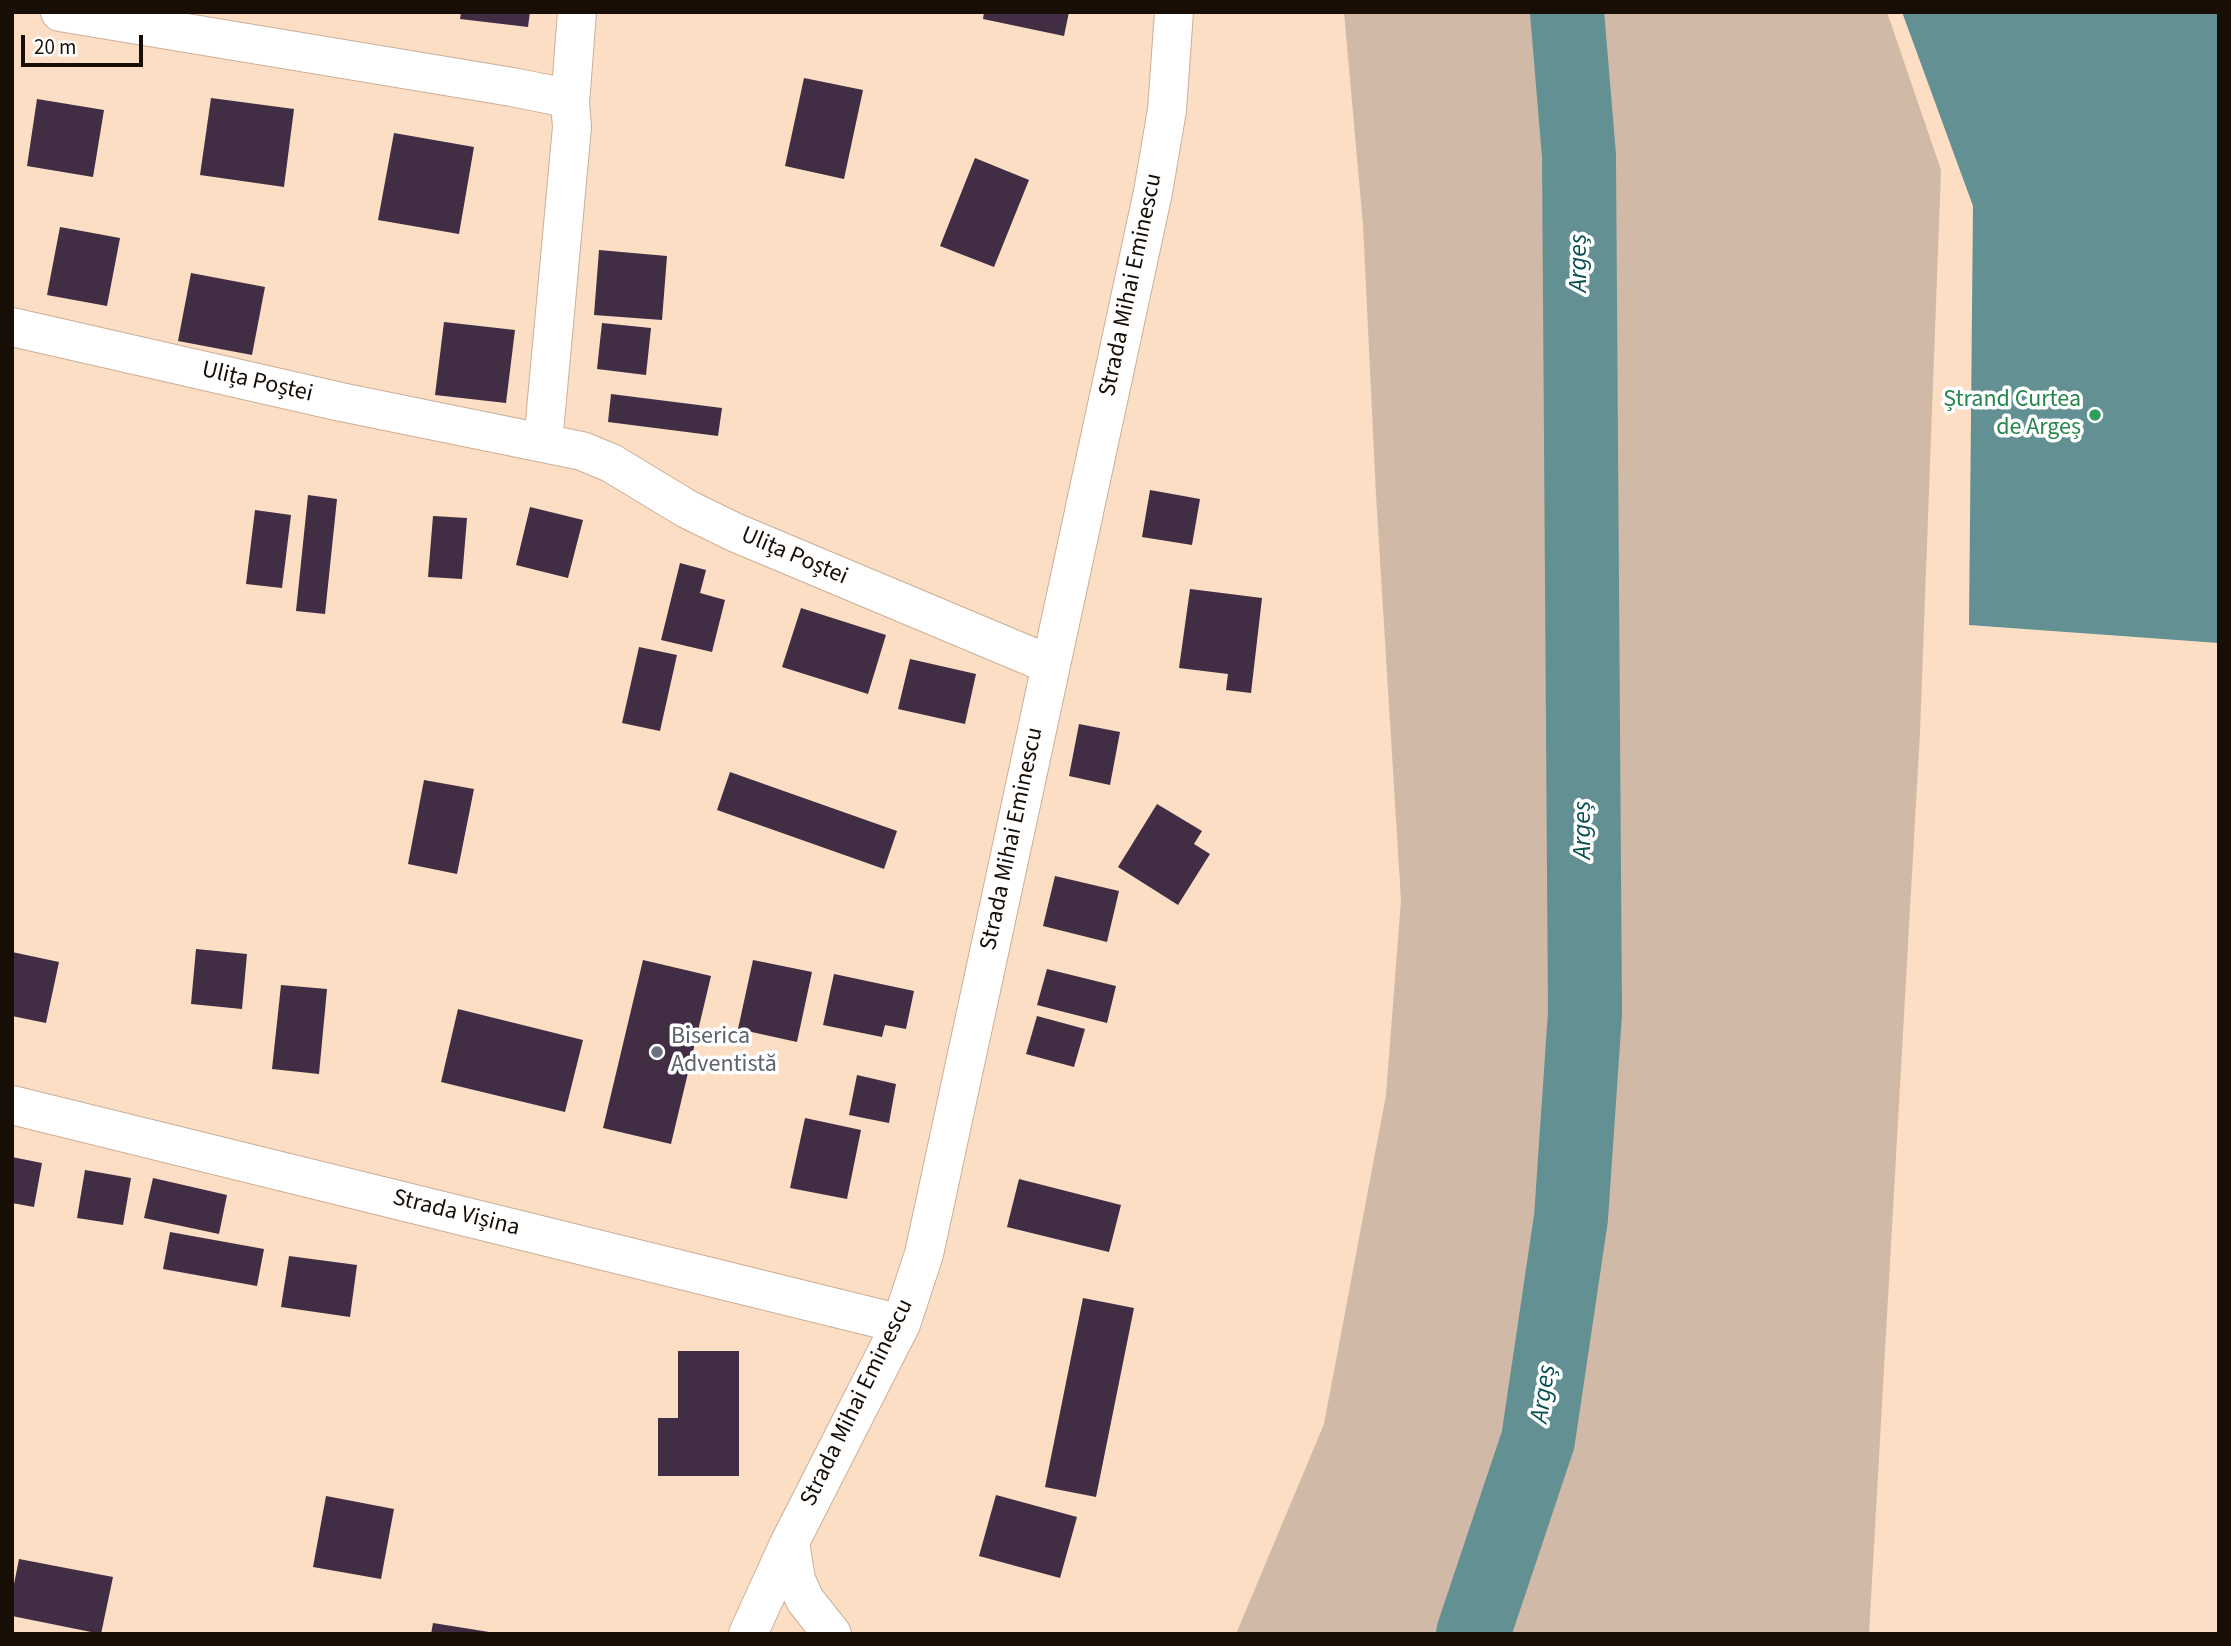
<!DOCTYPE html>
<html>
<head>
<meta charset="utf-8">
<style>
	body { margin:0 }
	#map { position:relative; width:2231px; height:1646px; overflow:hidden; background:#fbdec4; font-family:"Source Sans 3",sans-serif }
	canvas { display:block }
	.frame { position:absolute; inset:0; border:14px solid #180e06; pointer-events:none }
	.scale { position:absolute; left:21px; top:35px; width:122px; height:32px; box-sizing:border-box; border:4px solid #180e06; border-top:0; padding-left:9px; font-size:21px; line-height:24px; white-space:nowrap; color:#180e06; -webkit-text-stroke:5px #fff; paint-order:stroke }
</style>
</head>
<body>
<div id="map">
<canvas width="2231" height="1646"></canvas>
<div class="frame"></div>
<div class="scale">20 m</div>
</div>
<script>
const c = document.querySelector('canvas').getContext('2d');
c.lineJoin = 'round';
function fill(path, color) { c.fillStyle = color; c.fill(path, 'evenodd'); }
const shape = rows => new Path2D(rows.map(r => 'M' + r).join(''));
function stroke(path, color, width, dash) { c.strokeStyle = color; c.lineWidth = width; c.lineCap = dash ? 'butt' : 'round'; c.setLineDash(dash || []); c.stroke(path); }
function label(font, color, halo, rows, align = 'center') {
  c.font = font + ' "Source Sans 3",sans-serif'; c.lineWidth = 7; c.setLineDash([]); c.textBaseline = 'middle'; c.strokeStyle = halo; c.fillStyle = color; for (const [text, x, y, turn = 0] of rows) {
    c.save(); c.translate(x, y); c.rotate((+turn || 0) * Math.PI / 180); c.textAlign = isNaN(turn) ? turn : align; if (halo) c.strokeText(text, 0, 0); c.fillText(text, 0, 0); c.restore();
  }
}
const green = shape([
	[1344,12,1887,12,1941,170,1920,732,1869,1634,1236,1634,1324,1424,1386,1095,1401,900,1376,495,1363,225]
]);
const water = shape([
	[1902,12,2219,12,2219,643,1969,625,1973,206]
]);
const river = shape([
	[1473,1634,1538,1440,1571,1218,1585,1013,1579,156,1567,12]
]);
const building = shape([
	[461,12,530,12,528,27,460,19],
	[984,12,1069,12,1064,36,983,19],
	[804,78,863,90,844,179,785,166],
	[211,98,294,109,284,187,200,175],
	[37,99,104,110,93,177,27,166],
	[394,133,474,147,459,234,378,220],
	[975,158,1029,180,994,267,940,246],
	[60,227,120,238,107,306,47,295],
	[599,250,667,256,662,320,594,315],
	[191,273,265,287,252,355,178,341],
	[444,322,515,330,506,403,435,395],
	[602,323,651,328,646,375,597,369],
	[611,394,722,408,718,436,608,422],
	[1150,490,1200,499,1192,545,1142,537],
	[308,495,337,499,325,614,296,611],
	[530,507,583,520,568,578,516,565],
	[255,510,291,515,282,588,246,584],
	[433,516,467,518,462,579,428,577],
	[680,563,706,570,700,593,725,600,712,652,661,640],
	[1190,589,1262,598,1251,693,1226,690,1228,674,1179,668],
	[801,608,886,635,868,694,782,667],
	[639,647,677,655,660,731,622,723],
	[910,659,976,674,965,724,898,709],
	[1079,724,1120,732,1110,785,1069,776],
	[730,772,897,831,884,869,717,810],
	[424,780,474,789,457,874,408,864],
	[1157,804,1202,831,1194,844,1210,854,1178,905,1118,867],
	[1055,876,1119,891,1107,942,1043,926],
	[196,949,247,954,242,1009,191,1004],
	[12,952,59,962,46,1023,12,1016],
	[643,960,711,976,671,1144,603,1128],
	[753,960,812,972,797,1042,738,1029],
	[1047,969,1116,986,1107,1023,1037,1005],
	[834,974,914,991,906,1029,885,1025,882,1037,823,1025],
	[281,985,327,989,319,1074,272,1069],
	[458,1009,583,1040,565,1112,441,1082],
	[1037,1016,1085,1029,1074,1067,1026,1054],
	[857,1075,896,1084,889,1123,849,1115],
	[805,1118,861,1130,847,1199,790,1188],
	[12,1157,42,1163,34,1207,12,1203],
	[85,1170,131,1178,123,1225,77,1218],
	[153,1178,227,1195,219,1234,144,1218],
	[1019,1179,1121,1205,1109,1252,1007,1227],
	[170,1232,264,1249,257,1286,163,1269],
	[289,1256,357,1265,350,1317,281,1307],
	[1083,1298,1134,1308,1096,1497,1045,1487],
	[678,1351,739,1351,739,1476,658,1476,658,1418,678,1418],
	[996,1495,1077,1517,1060,1578,979,1556],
	[326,1496,394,1509,381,1579,313,1567],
	[19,1559,113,1577,101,1634,12,1616,12,1594],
	[433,1623,489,1632,489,1634,431,1634]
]);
const minor = shape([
	[60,12,512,87,557,96,570,103,572,127,543,443],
	[570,103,577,12],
	[12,327,341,402,582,451,611,463,687,509,734,532,1051,665],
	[12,1105,901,1324],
	[790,1542,796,1580,805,1600,832,1634],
	[748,1634,790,1542,901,1324,924,1254,1153,192,1167,110,1174,12]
]);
const markers = [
	[2095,415,7,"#2e9e5b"],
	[657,1052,7,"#6b7280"]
];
const streetNames = [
	["Strada Mihai Eminescu",1132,285,-78],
	["Ulița Poștei",257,383,13],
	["Ulița Poștei",794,557,23],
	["Strada Mihai Eminescu",1013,839,-78],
	["Strada Vișina",456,1214,14],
	["Strada Mihai Eminescu",858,1403,-64]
];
const leisureNames = [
	["Ștrand Curtea",2081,401],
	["de Argeș",2081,429]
];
const worshipNames = [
	["Biserica",671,1038],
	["Adventistă",671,1066]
];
const waterNames = [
	["Argeș",1580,263,-90],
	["Argeș",1584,830,-90],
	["Argeș",1545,1394,-82]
];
fill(green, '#d0baa7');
fill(water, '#639092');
stroke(river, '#639092', 74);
fill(building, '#412d44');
stroke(minor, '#cbaf96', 40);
stroke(minor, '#fff', 38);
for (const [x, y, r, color] of markers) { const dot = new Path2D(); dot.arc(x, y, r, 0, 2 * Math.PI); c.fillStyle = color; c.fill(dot); stroke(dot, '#fff', 2.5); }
label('24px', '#180e06', '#fff', streetNames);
label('24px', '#27864d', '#fff', leisureNames, 'right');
label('24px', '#5b616d', '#fff', worshipNames, 'left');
label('italic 26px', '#095052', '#fff', waterNames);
</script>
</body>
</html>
